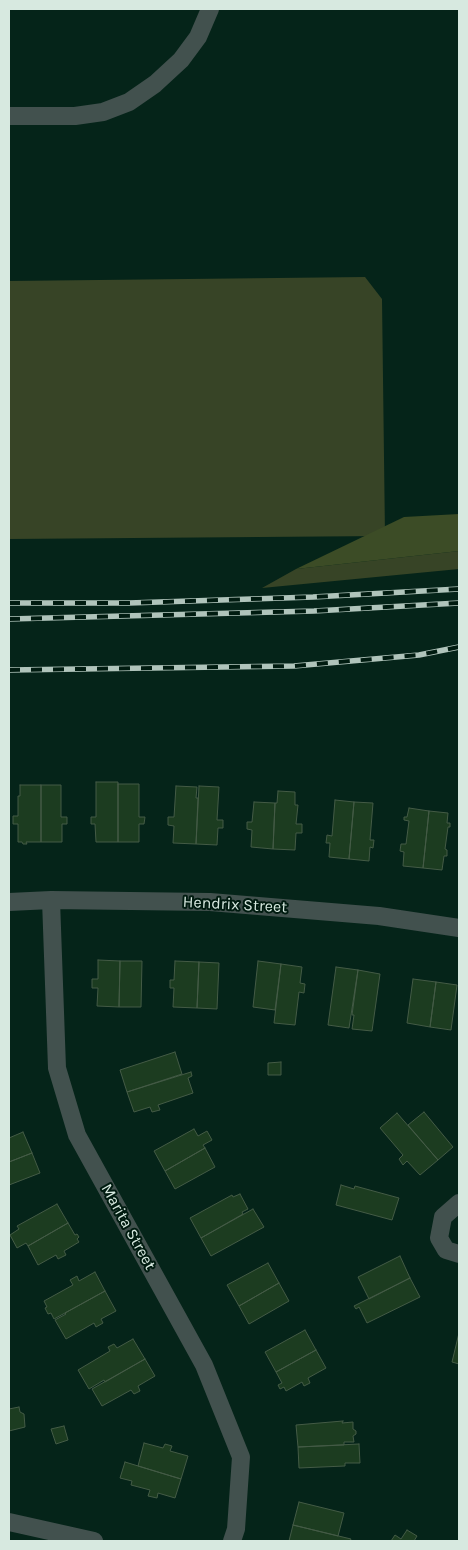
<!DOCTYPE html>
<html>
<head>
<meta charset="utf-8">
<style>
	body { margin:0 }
	#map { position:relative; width:468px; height:1550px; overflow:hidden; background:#052419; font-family:Karla,sans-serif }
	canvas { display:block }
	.frame { position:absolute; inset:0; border:10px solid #d7e9e0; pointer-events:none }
</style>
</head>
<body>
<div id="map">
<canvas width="468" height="1550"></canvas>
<div class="frame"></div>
</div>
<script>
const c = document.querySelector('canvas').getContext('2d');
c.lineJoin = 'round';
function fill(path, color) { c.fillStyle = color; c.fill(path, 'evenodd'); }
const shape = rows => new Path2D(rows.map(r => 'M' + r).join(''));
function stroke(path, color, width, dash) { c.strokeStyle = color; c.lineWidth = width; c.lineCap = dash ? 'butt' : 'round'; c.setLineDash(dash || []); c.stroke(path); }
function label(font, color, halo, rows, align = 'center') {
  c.font = font + ' Karla,sans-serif'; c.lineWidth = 4; c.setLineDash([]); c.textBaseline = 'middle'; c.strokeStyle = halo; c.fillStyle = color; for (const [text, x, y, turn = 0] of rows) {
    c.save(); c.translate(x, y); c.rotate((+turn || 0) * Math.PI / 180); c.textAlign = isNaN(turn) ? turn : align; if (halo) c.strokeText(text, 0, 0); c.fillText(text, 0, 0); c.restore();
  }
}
const green = shape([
	[365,277,382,299,385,536,9,539,9,281],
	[459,551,459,569,262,588,296,569]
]);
const forest = shape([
	[459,514,459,551,296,569,404,517]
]);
const building = shape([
	[96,782,118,782,118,842,96,842,95,824,91,824,91,817,96,817,96,782],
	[118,784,139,784,139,817,145,817,144,824,139,824,139,842,118,842,118,784],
	[20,785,41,785,41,842,26,842,27,844,23,844,22,842,18,842,18,824,13,824,13,816,18,816,18,796,20,796,20,785],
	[41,785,61,785,61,817,67,817,67,824,62,824,62,842,41,842,41,785],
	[176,786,197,787,196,798,198,798,196,844,173,843,174,826,168,825,168,817,174,817,176,786],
	[199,786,219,787,217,820,223,820,223,828,218,828,217,845,196,844,199,786],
	[278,791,295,792,295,805,298,805,296,824,302,824,302,833,296,833,295,850,273,849,275,803,277,803,278,791],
	[335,800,354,802,349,859,329,857,330,843,326,843,327,835,332,836,335,800],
	[254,802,275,803,273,849,251,847,252,830,247,829,247,822,252,822,254,802],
	[354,802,373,803,370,840,374,840,373,848,370,847,369,861,349,859,354,802],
	[409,808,429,811,423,868,403,866,404,852,400,851,401,844,406,844,409,821,404,820,404,817,407,817,409,808],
	[429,811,448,813,447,823,450,823,450,827,448,827,445,849,447,850,447,856,444,856,442,870,423,868,429,811],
	[98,960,120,961,119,1007,97,1006,98,988,92,988,92,979,98,979,98,960],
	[120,961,142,961,141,1007,119,1007,120,961],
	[175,961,199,962,197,1008,173,1007,174,988,170,988,170,980,174,980,175,961],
	[258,961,281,964,275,1010,253,1007,258,961],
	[199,962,219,963,217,1009,197,1008,199,962],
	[281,964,302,967,300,983,305,984,304,993,299,992,295,1025,274,1023,281,964],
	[336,967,358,970,349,1028,328,1025,336,967],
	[358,970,380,974,372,1031,352,1029,354,1015,352,1015,358,970],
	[413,979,436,982,430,1027,407,1023,413,979],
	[436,982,457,985,451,1030,430,1027,436,982],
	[175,1052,182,1074,127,1092,120,1070,175,1052],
	[281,1062,281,1075,268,1075,268,1063,281,1062],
	[191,1072,192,1076,188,1078,193,1093,158,1105,160,1110,152,1112,150,1107,134,1112,127,1092,191,1072],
	[424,1112,453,1147,438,1160,408,1125,424,1112],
	[397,1113,438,1160,420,1175,407,1161,403,1165,399,1159,403,1155,380,1128,397,1113],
	[194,1129,198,1136,207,1131,212,1140,203,1145,205,1148,165,1171,154,1151,194,1129],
	[23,1132,32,1153,9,1162,9,1138,23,1132],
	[205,1148,215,1167,175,1189,165,1171,205,1148],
	[32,1153,40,1173,9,1185,9,1162,32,1153],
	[341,1185,354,1189,355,1186,399,1198,392,1220,336,1205,341,1185],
	[240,1194,248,1209,242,1212,243,1214,201,1238,190,1218,232,1195,233,1197,240,1194],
	[57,1204,68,1223,28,1246,26,1243,17,1248,10,1235,19,1229,17,1226,57,1204],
	[253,1209,264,1227,211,1256,201,1238,253,1209],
	[68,1223,75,1235,77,1234,79,1237,77,1239,79,1242,64,1251,66,1255,58,1259,56,1255,38,1265,28,1246,68,1223],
	[400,1256,410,1278,369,1299,358,1277,400,1256],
	[268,1263,279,1283,239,1306,227,1285,268,1263],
	[95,1272,105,1291,54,1319,51,1313,48,1314,45,1308,47,1307,44,1301,73,1285,70,1280,77,1276,79,1281,95,1272],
	[410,1278,420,1297,367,1323,359,1307,356,1309,354,1306,410,1278],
	[279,1283,289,1301,249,1324,239,1306,279,1283],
	[105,1291,116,1311,101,1319,103,1323,96,1327,94,1323,66,1339,55,1320,66,1314,65,1313,105,1291],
	[305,1330,316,1350,276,1372,265,1352,305,1330],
	[459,1333,459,1364,452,1362,459,1333],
	[133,1339,145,1359,105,1382,104,1380,89,1389,78,1370,110,1351,108,1347,114,1344,117,1348,133,1339],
	[316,1350,326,1368,308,1378,310,1383,304,1386,302,1382,286,1391,284,1387,280,1389,278,1385,282,1383,276,1372,316,1350],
	[145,1359,155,1376,138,1386,140,1391,134,1394,131,1390,102,1406,92,1389,145,1359],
	[19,1407,20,1412,24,1414,25,1427,9,1431,9,1409,19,1407],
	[343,1421,342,1423,353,1422,353,1429,356,1431,356,1434,353,1436,354,1442,344,1442,344,1445,298,1447,296,1425,343,1421],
	[64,1426,68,1440,56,1444,51,1429,64,1426],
	[144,1443,163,1448,165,1444,172,1446,170,1451,188,1456,181,1479,138,1466,144,1443],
	[359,1444,360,1463,345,1463,345,1466,299,1468,298,1447,359,1444],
	[125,1462,181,1479,175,1498,158,1493,157,1498,148,1496,150,1490,131,1485,132,1481,120,1478,125,1462],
	[299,1502,344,1513,338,1536,293,1525,299,1502],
	[293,1525,351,1539,350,1541,289,1541,293,1525],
	[407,1530,417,1536,414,1541,391,1541,395,1535,401,1539,407,1530]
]);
const street = shape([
	[9,116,75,116,103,112,129,102,155,84,181,60,198,37,210,9],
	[51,900,57,1068,77,1135,204,1365,241,1457,236,1529,232,1541],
	[9,902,51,900,210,902,379,916,459,928],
	[459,1203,443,1217,439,1238,446,1250,459,1254],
	[9,1522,94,1541]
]);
const rail = shape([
	[9,603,129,603,313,597,459,589],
	[9,619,314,611,459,603],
	[9,670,294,666,419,655,459,647]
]);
const streetNames = [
	["Hendrix Street",235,905,3],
	["Marita Street",128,1227,61]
];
fill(green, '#374426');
fill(forest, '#3c4c26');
fill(building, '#1c3c20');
stroke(building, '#445b46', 1);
stroke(street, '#42514e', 18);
stroke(rail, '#b0c4bb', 5.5);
stroke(rail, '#001b10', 4, [11]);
label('16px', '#d7e9e0', '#001b10', streetNames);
</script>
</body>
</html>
